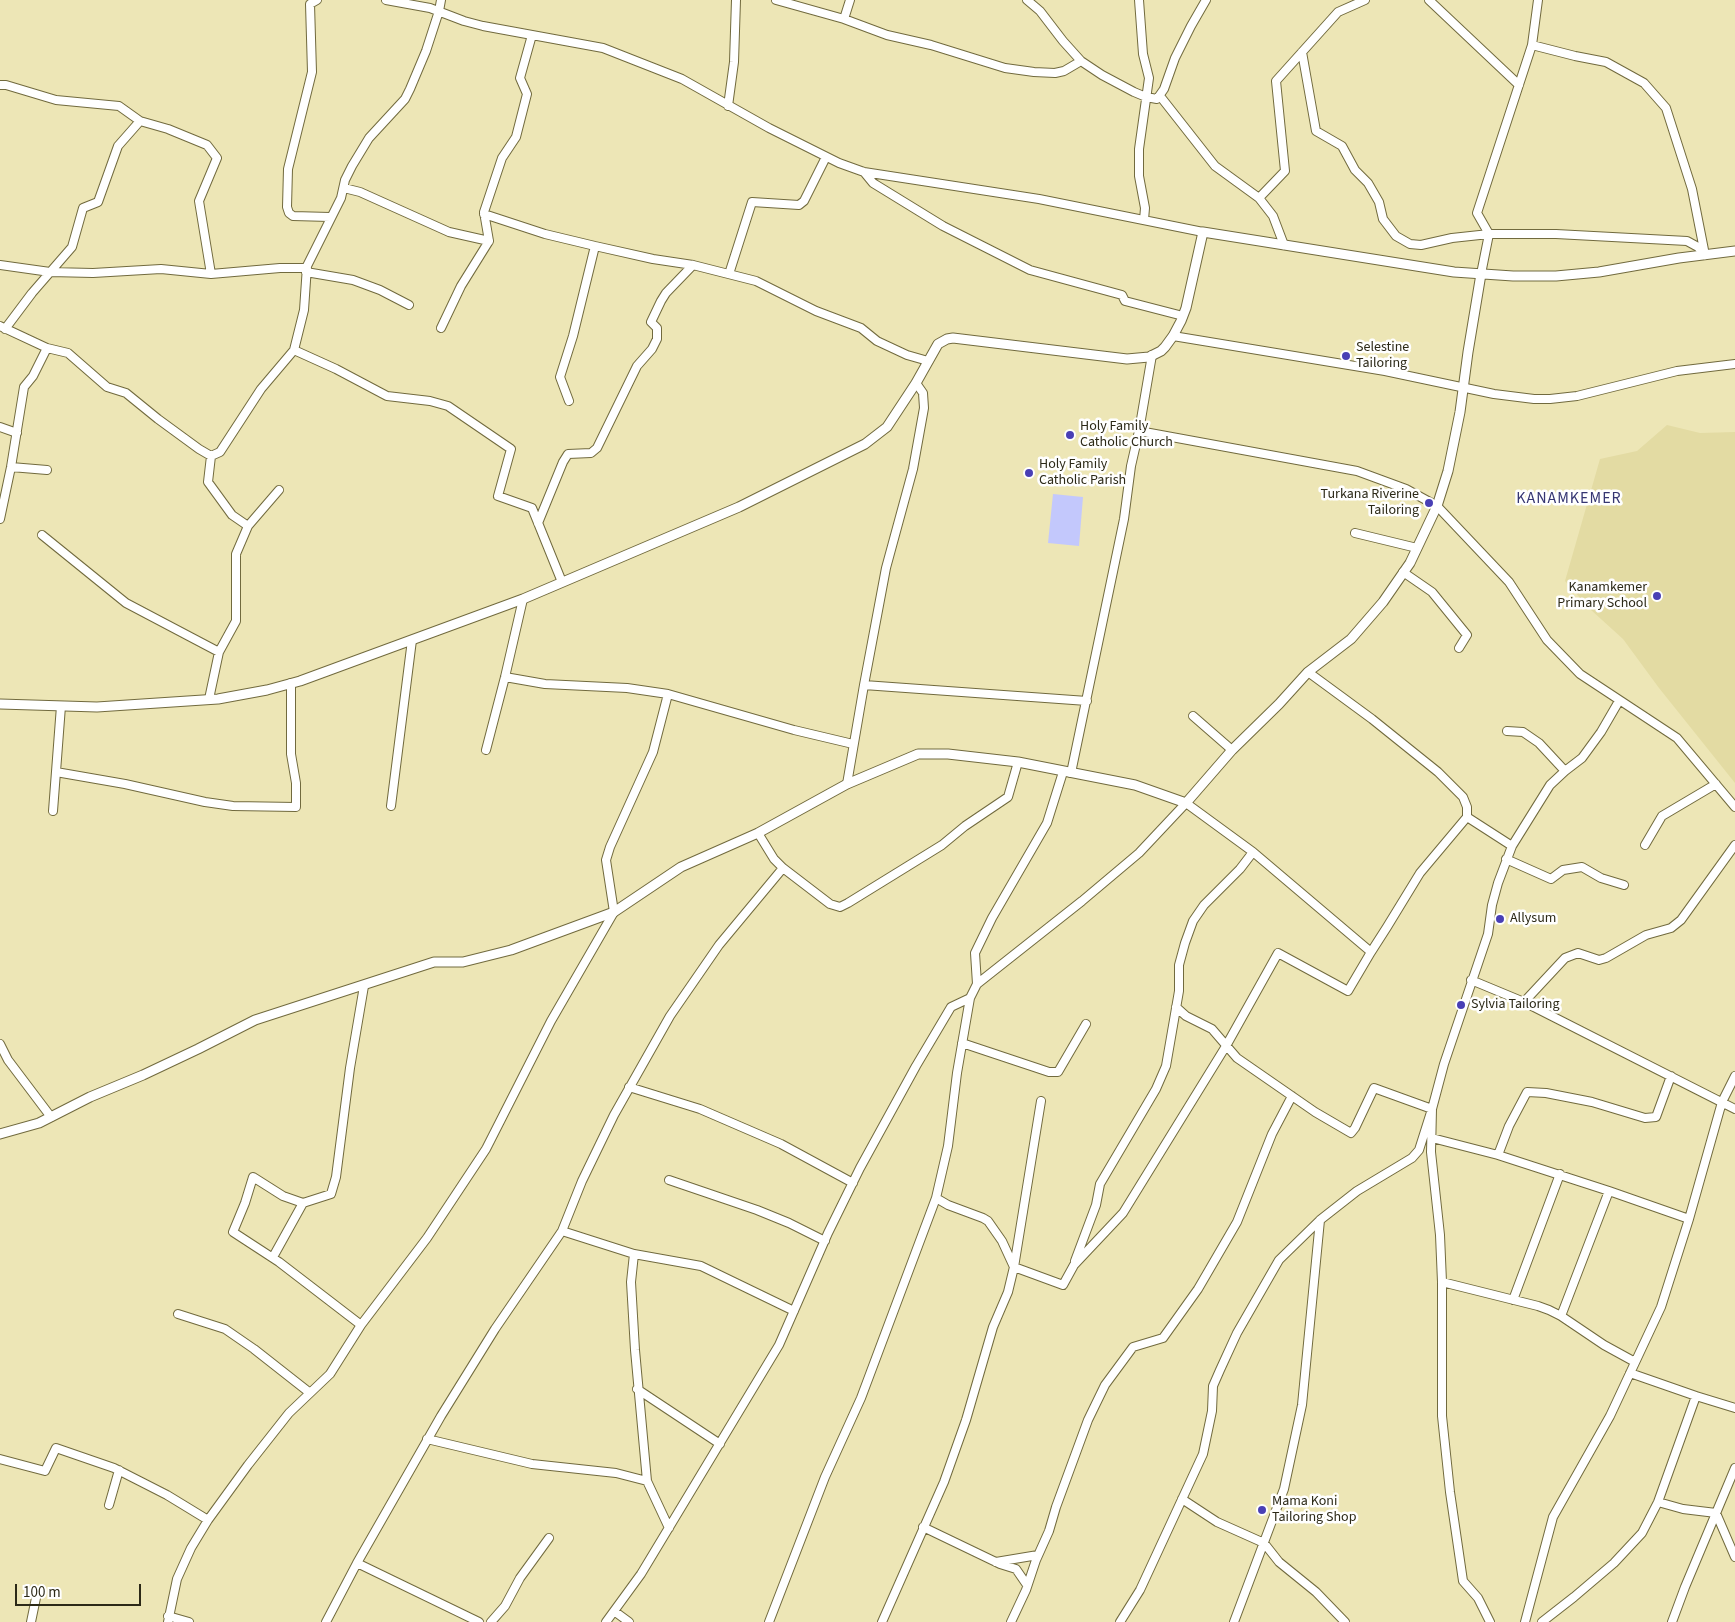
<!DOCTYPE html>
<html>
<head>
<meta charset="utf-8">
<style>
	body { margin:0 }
	#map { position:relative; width:1735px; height:1622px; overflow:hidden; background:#ede6b6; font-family:"Source Sans 3",sans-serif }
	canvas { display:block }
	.scale { position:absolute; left:15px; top:1584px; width:126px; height:22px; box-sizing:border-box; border:2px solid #2c2917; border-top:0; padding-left:6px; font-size:15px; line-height:18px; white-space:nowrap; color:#2c2917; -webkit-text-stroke:4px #fff; paint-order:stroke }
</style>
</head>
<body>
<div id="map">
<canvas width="1735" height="1622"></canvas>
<div class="scale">100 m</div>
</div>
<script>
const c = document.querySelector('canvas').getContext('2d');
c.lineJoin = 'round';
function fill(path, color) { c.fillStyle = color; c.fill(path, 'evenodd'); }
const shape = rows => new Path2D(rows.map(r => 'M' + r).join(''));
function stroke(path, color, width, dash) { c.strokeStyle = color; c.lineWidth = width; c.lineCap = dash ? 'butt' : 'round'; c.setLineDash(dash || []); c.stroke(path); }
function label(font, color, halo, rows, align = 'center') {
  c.font = font + ' "Source Sans 3",sans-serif'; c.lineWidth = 5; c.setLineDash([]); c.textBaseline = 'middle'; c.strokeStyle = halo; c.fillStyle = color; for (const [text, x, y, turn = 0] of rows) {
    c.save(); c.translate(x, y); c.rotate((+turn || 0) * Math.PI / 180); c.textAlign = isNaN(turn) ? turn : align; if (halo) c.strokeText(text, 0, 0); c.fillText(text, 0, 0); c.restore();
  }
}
const built = shape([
	[1667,425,1700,433,1735,432,1735,783,1659,688,1623,639,1591,610,1565,581,1600,459,1637,451]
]);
const green = shape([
	[1053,494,1083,497,1079,546,1048,543]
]);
const minor = shape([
	[317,0,310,4,312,72,288,169,287,207,289,213,293,216,330,217],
	[386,0,430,8,464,21,483,26,603,48,682,79,769,128,839,163,864,172,1039,199,1203,232],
	[776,0,844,19,887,35,931,45,1005,68,1034,72,1055,73,1064,71,1081,61],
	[1027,0,1040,11,1063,41,1081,61,1102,75,1134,92,1146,97,1157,99,1164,89,1175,58,1191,26,1206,0],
	[1139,0,1143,54,1149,78,1139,149,1139,176,1145,208,1144,220],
	[1429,0,1519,85],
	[844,19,850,0],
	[1302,52,1316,131,1342,146,1355,170,1368,183,1379,202,1383,219,1396,236,1410,244,1421,245,1452,238,1489,234,1477,213,1532,45,1538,0],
	[0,85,6,85,56,100,119,106,140,121],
	[1160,96,1215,166,1259,198],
	[728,106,734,62,736,0],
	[864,172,873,183,943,226,1030,270,1122,295,1125,301,1183,316],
	[344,188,360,192,449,232,489,241],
	[484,214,545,234,595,246,653,259,693,265,756,281,816,311,861,328,877,341,907,355,928,361],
	[1284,245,1273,216,1259,198,1285,171,1276,81,1338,12,1365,0],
	[0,265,50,272,93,273,161,269,211,274],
	[306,272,353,280,380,290,409,305],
	[729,274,752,202,799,205,804,201,826,157],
	[1481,274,1489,234,1556,234,1687,241,1698,247,1705,255,1692,189,1666,108,1644,83,1606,62,1575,56,1532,45],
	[0,326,47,348,68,353,107,387,126,393,158,419,199,449,211,456,220,452,261,389,294,350,304,310,307,266,341,198,345,180,352,166,369,138,405,99,410,89,426,51,439,11,441,0],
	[441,328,461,286,489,241,484,212,502,158,516,137,527,94,520,78,532,35],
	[5,329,32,293,72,247,83,208,98,202,118,146,140,121,168,129,207,145,217,158,199,201,211,274,280,268,307,268],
	[1173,336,1385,371,1494,394,1534,399,1550,399,1577,396,1677,371,1735,364],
	[294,350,336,369,387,396,430,401,448,406,511,449,498,496,532,508,562,582],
	[1152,355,1139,431,1357,471,1406,489,1437,506,1509,582,1547,640,1580,674,1677,738,1735,807],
	[569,401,560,377,573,336,595,246],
	[0,427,17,433],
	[211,456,208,482,232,515,248,526,279,490],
	[11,467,47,470],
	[0,519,11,467,24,387,33,376,47,348],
	[538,523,563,462,568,454,591,453,597,448,637,366,652,349,657,339,657,328,651,322,661,301,666,293,693,265],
	[1355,533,1417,548],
	[42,535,126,603,219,652,209,699],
	[1403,572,1432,592,1467,635,1459,648],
	[219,652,236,621,236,554,248,526],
	[1308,672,1372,719,1438,772,1463,797,1467,807,1467,817,1512,846,1498,883,1492,905,1488,934,1444,1064,1432,1109,1431,1152,1440,1235,1442,1282,1442,1416,1450,1492,1463,1581,1478,1598,1490,1622],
	[505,677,545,684,627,688,668,694,794,730,853,744],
	[864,685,1087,701],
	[1193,716,1232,750],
	[1507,731,1523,732,1539,743,1565,771],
	[486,750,505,677,523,599],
	[56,772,125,784,205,802,233,806,296,807,296,783,291,754,291,683],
	[1071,773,1124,519,1131,466,1139,431],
	[847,784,864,685,886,568,913,469,924,408,923,393,916,383],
	[391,806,412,640],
	[53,811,61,706],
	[1645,845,1662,816,1716,784],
	[1512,846,1550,785,1565,771,1582,758,1601,732,1619,701],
	[1506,859,1551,879,1563,870,1582,867,1601,878,1624,885],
	[783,868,830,904,840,907,848,903,942,845,965,826,1008,797,1018,762],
	[1471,980,1524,1002,1735,1109],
	[977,984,975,953,992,918,1047,823,1063,772],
	[1524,1002,1565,958,1578,953,1599,960,1606,958,1646,935,1671,928,1681,920,1735,845],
	[962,1043,1049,1072,1058,1072,1086,1024],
	[0,1044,8,1060,51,1117],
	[629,1087,700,1109,781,1144,853,1183],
	[1432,1138,1498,1155,1609,1191,1689,1219],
	[1498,1155,1509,1126,1527,1092,1546,1093,1592,1102,1645,1118,1656,1117,1671,1076],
	[669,1180,757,1210,789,1223,825,1241],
	[936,1198,948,1205,983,1218,988,1221,1002,1241,1014,1267,1063,1285,1074,1265,1123,1213,1226,1046,1278,953,1348,991,1371,952],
	[562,1231,634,1254,701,1266,794,1311],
	[634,1254,631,1282,635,1350,647,1481],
	[273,1257,303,1203],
	[1075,1261,1096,1205,1100,1184,1156,1089,1166,1066,1179,991,1179,965,1185,943,1193,921,1204,905,1240,869,1253,852],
	[1442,1282,1538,1306,1549,1310,1561,1316,1604,1345,1635,1362],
	[1513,1300,1560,1174],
	[178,1314,225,1329,254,1349,310,1393],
	[1561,1316,1609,1191],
	[361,1325,279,1262,233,1232,245,1203,253,1177,283,1196,303,1203,331,1194,336,1177,350,1068,364,986],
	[1630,1373,1696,1396],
	[637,1389,720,1444],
	[427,1439,532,1464,616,1473,647,1481,669,1528],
	[0,1459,45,1471,56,1448,114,1468,167,1495,208,1520],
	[1182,1499,1217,1522,1264,1543,1279,1562,1316,1592,1345,1622],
	[1658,1502,1683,1509,1716,1513,1735,1557],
	[109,1505,119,1470],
	[923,1527,1000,1564,1016,1569,1027,1585],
	[996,1562,1038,1555],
	[357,1563,479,1622],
	[614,1611,629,1622],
	[168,1616,189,1622],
	[31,1622,37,1593],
	[168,1622,177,1579,191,1548,208,1520,248,1465,289,1413,330,1374,361,1325,427,1238,486,1149,551,1021,614,912,606,860,610,847,653,752,668,694],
	[326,1622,357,1563,441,1416,495,1329,562,1231,582,1181,614,1115,670,1016,719,945,783,868,774,859,758,833],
	[491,1622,505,1606,520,1578,549,1538],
	[606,1622,641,1574,779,1345,828,1233,860,1168,916,1066,951,1007,970,998],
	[769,1622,825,1477,861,1398,936,1198,948,1146,957,1073,970,998,977,984,1082,901,1139,853,1186,803,1253,852,1371,952,1387,927,1420,873,1467,817],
	[882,1622,944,1482,966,1420,993,1327,1008,1292,1014,1267,1041,1101],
	[1011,1622,1026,1590,1036,1560,1049,1531,1056,1507,1088,1420,1105,1385,1133,1347,1163,1338,1198,1289,1237,1222,1272,1134,1292,1096],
	[1120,1622,1140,1590,1203,1454,1212,1411,1213,1386,1220,1370,1237,1333,1279,1260,1320,1220,1357,1191,1412,1158,1419,1150,1432,1109,1374,1088,1355,1128,1351,1133,1315,1112,1237,1058,1212,1029,1186,1016,1176,1007],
	[1234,1622,1284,1489,1302,1405,1320,1220],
	[1525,1622,1553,1517,1610,1416,1661,1307,1689,1219,1722,1102,1735,1076],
	[1542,1622,1574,1597,1614,1563,1642,1533,1658,1502,1696,1396,1735,1408],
	[1672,1622,1685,1587,1735,1468]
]);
const tertiary = shape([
	[0,704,97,707,218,699,267,690,300,681,523,599,739,507,865,444,887,427,916,383,938,344,947,339,953,338,1127,359,1149,357,1161,351,1165,347,1173,336,1181,321,1186,308,1203,232,1454,272,1513,276,1556,276,1599,272,1679,258,1735,251],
	[0,1134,39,1123,90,1097,143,1075,198,1049,255,1020,434,962,463,962,511,950,614,912,681,867,758,833,847,784,918,754,948,754,1018,762,1135,785,1186,803,1232,750,1279,704,1308,672,1351,639,1383,602,1410,563,1437,506,1448,471,1460,412,1468,352,1481,274]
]);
const markers = [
	[1346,356,5,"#493fb5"],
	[1070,435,5,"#493fb5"],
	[1029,473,5,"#493fb5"],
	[1429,503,5,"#493fb5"],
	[1657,596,5,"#493fb5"],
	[1500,919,5,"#493fb5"],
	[1461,1005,5,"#493fb5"],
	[1262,1510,5,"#493fb5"]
];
const poiNames = [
	["Selestine",1356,348],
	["Tailoring",1356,364],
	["Holy Family",1080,427],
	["Catholic Church",1080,443],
	["Holy Family",1039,465],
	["Catholic Parish",1039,481],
	["Turkana Riverine",1419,495,"right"],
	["Tailoring",1419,511,"right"],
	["Kanamkemer",1647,588,"right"],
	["Primary School",1647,604,"right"],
	["Allysum",1510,919],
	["Sylvia Tailoring",1471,1005],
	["Mama Koni",1272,1502],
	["Tailoring Shop",1272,1518]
];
const quarterNames = [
	["KANAMKEMER",1569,499]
];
fill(built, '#e3dba3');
fill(green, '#c3c8fc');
stroke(minor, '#716a3e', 10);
stroke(tertiary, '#716a3e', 11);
stroke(minor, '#fff', 8);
stroke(tertiary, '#fff', 9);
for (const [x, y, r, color] of markers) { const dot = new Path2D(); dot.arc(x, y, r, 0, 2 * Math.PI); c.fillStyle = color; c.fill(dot); stroke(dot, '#fff', 2); }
label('14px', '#2c2917', '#fff', poiNames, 'left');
c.letterSpacing = '1px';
label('16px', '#363672', '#fff', quarterNames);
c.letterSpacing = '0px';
</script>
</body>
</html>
